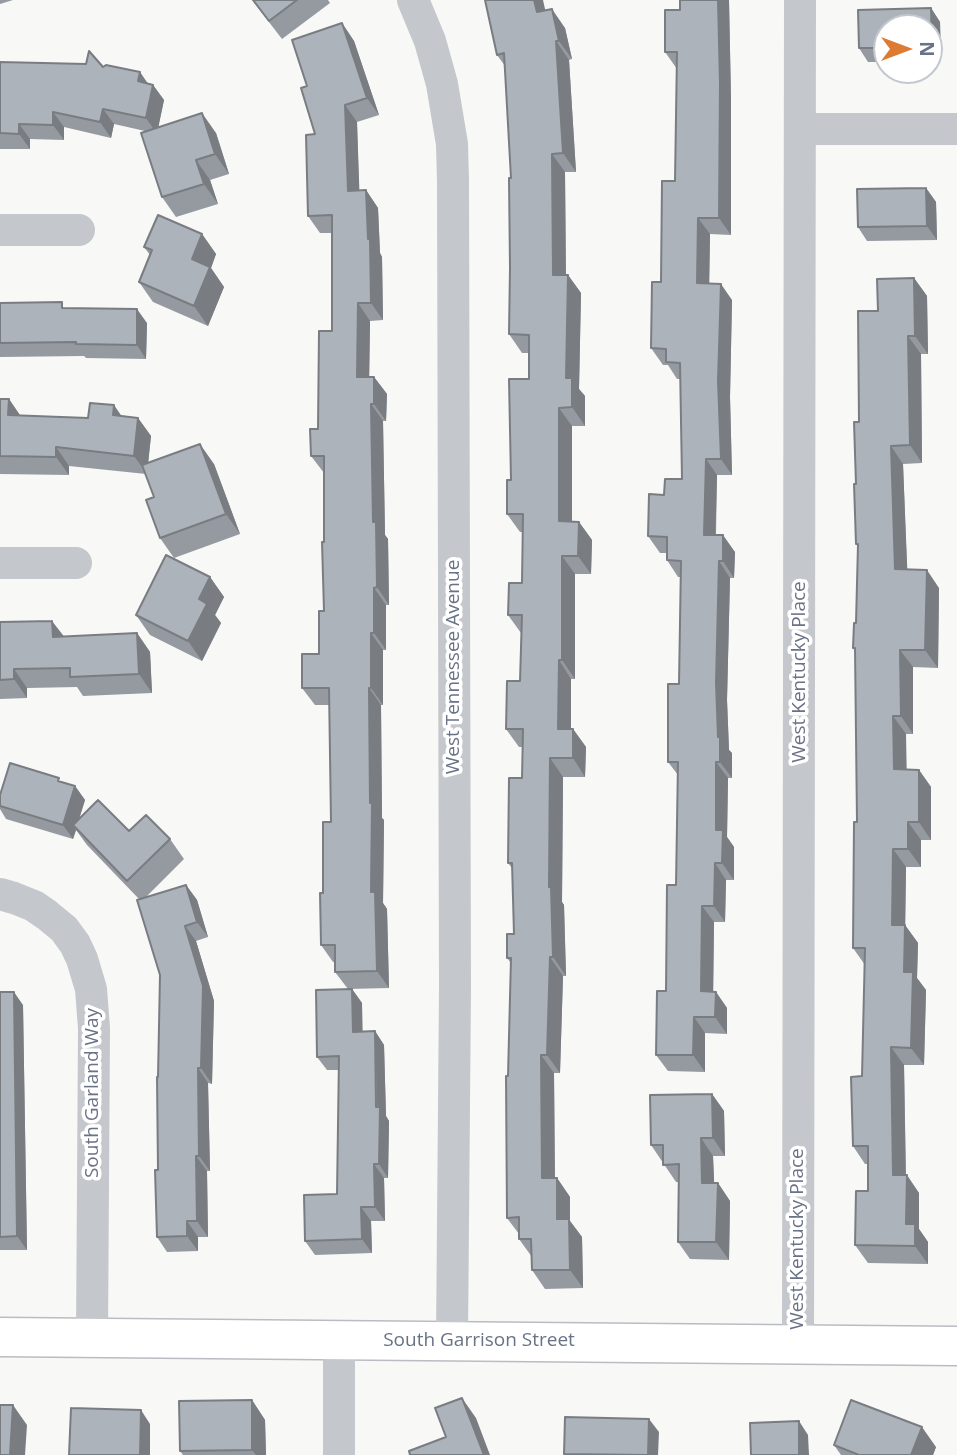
<!DOCTYPE html>
<html>
<head>
<meta charset="utf-8">
<style>
	body { margin:0 }
	#map { position:relative; width:957px; height:1455px; overflow:hidden; background:#f8f8f6; font-family:"Open Sans",sans-serif }
	canvas { display:block }
	.north { position:absolute; left:873px; top:14px; width:70px; height:70px; box-sizing:border-box; background:#fff; border:2px solid #c3c7cf; border-radius:50%; rotate:90deg; font-size:19px; font-weight:700; line-height:28px; text-align:center; color:#697386 }
	.north::after { content:''; display:block; margin:auto; width:24px; height:32px; background:#dd7b32; clip-path:polygon(50% 0,100% 100%,50% 72%,0 100%) }
</style>
</head>
<body>
<div id="map">
<canvas width="957" height="1455"></canvas>
<div class="north">N</div>
</div>
<script>
const c = document.querySelector('canvas').getContext('2d');
c.lineJoin = 'round';
const shape = rows => new Path2D(rows.map(r => 'M' + r).join(''));
function stroke(path, color, width, dash) { c.strokeStyle = color; c.lineWidth = width; c.lineCap = dash ? 'butt' : 'round'; c.setLineDash(dash || []); c.stroke(path); }
function fill(path, color) { c.fillStyle = color; c.fill(path, 'evenodd'); }
function label(font, color, halo, rows, align = 'center') {
  c.font = font + ' "Open Sans",sans-serif'; c.lineWidth = 7; c.setLineDash([]); c.textBaseline = 'middle'; c.strokeStyle = halo; c.fillStyle = color; for (const [text, x, y, turn = 0] of rows) {
    c.save(); c.translate(x, y); c.rotate((+turn || 0) * Math.PI / 180); c.textAlign = isNaN(turn) ? turn : align; if (halo) c.strokeText(text, 0, 0); c.fillText(text, 0, 0); c.restore();
  }
}
const minor = shape([
	[413,0,430,41,442,84,452,144,453,180,455,988,452,1340],
	[801,129,957,129],
	[0,230,79,230],
	[0,563,76,563],
	[0,894,14,898,34,906,47,915,64,929,75,944,82,959,91,989,94,1028,92,1338],
	[798,1344,800,0],
	[339,1455,339,1340]
]);
const secondary = shape([
	[0,1337,957,1346]
]);
const wall = shape([
	[0,0,13,0,0,4],
	[252,0,328,0,330,3,282,39],
	[680,0,729,0,731,100,731,235,710,234,709,283,732,300,730,397,732,475,717,475,716,535,735,552,734,578,730,578,727,700,729,750,732,753,732,778,728,778,727,837,734,847,734,880,726,880,725,922,714,922,713,992,716,992,727,1008,727,1034,705,1033,705,1072,668,1071,656,1055,666,991,676,885,678,775,668,762,679,684,681,577,678,577,667,560,667,553,660,553,648,536,664,495,682,479,680,379,677,379,668,365,663,365,651,348,675,181,677,69,665,52,680,10],
	[931,8,940,22,941,60,929,61,929,28,887,28,887,62,868,62,859,48,858,10],
	[545,11,565,28,572,59,569,60,576,172,565,172,566,275,568,275,581,293,579,389,585,396,585,426,572,426,572,522,579,522,592,540,591,574,575,574,575,679,571,679,571,729,573,729,586,747,585,777,563,777,562,902,564,905,566,976,563,976,560,1073,554,1073,555,1178,557,1178,570,1197,570,1221,582,1237,583,1288,545,1289,532,1270,532,1257,519,1239,519,1234,507,1218,508,1076,511,963,507,958,514,934,512,868,508,863,522,778,522,747,519,747,506,729,520,681,521,633,508,615,522,583,522,532,520,532,507,514,511,480,529,379,529,353,522,353,509,334,511,178,505,66,497,55],
	[342,23,354,41,379,115,357,122,359,191,366,190,378,208,380,253,382,257,383,320,370,321,369,377,374,377,387,394,386,421,383,421,385,535,388,539,389,605,386,605,386,650,383,650,383,705,381,705,382,818,384,820,383,903,387,909,389,988,348,989,335,972,335,962,333,962,321,945,323,893,331,822,330,705,315,705,302,688,319,654,324,611,324,473,311,456,318,429,332,331,332,233,320,233,308,216,315,134,307,86],
	[0,62,103,67,153,85,164,100,158,127,216,133,229,174,210,180,218,204,176,217,162,197,145,131,114,124,111,138,64,127,64,140,30,139,30,149,0,149],
	[926,188,936,202,937,240,867,241,858,227],
	[202,234,216,254,211,268,224,287,208,326,153,302,139,282,150,255,144,247],
	[914,278,927,296,928,354,921,354,922,463,903,464,907,569,939,588,938,668,913,667,913,734,906,734,906,769,919,770,931,787,931,840,921,840,921,867,906,867,905,925,918,943,917,978,926,990,924,1065,904,1065,906,1175,919,1193,919,1229,928,1242,928,1264,868,1263,855,1245,868,1191,868,1164,865,1164,853,1146,862,1076,865,965,853,948,857,822,855,652,853,648,856,623,858,547,856,544,856,484,859,422,878,311],
	[0,303,66,308,147,323,146,359,86,358,84,356,0,357],
	[0,399,9,399,20,416,88,418,121,416,138,418,151,436,148,463,214,464,240,534,174,558,160,538,154,497,146,474,69,466,69,475,0,474],
	[210,577,224,597,215,615,221,623,202,661,150,635,136,615],
	[0,622,64,637,137,633,150,652,152,693,83,696,77,687,27,688,27,698,0,699],
	[62,782,75,786,85,800,79,819,129,831,170,839,184,859,145,898,186,885,197,900,208,937,196,941,214,1001,212,1084,208,1083,210,1171,207,1171,208,1237,198,1237,198,1251,167,1252,157,1237,160,975,139,899,87,845,76,830,73,839,6,819,0,809,0,795],
	[352,989,362,1003,362,1031,375,1031,384,1045,386,1116,389,1121,388,1178,384,1178,385,1221,371,1221,372,1253,315,1255,305,1241,337,1194,339,1070,327,1070,317,1057],
	[0,992,23,1005,27,1250,0,1250],
	[712,1094,724,1111,725,1156,713,1156,714,1183,718,1183,730,1201,729,1260,690,1259,678,1242,679,1182,676,1182,651,1145],
	[252,1400,265,1420,266,1455,183,1455,180,1451],
	[834,1445,936,1447,933,1455,841,1455]
]);
const shadedWall = shape([
	[534,0,543,0,550,31,537,12],
	[718,0,729,0,731,100,731,235,719,218],
	[931,8,940,22,941,60,932,47],
	[552,9,565,28,572,59,559,41],
	[342,23,354,41,379,115,367,98],
	[556,41,569,60,576,172,563,153],
	[140,72,151,88,138,81],
	[153,85,164,100,157,134,146,118],
	[345,105,357,122,360,208,348,191],
	[103,109,114,124,111,138,100,122],
	[53,112,64,127,64,140,53,125],
	[202,113,216,133,229,174,215,154],
	[19,124,30,139,30,149,19,134],
	[552,154,565,172,566,293,553,275],
	[196,160,210,180,218,204,204,184],
	[926,188,936,202,937,240,927,226],
	[366,190,378,208,380,253,382,257,383,320,371,303],
	[698,218,710,234,709,300,697,283],
	[202,234,216,254,211,268,224,287,208,326,194,306,192,259],
	[568,275,581,293,579,389,585,396,585,426,572,407,566,378],
	[914,278,927,296,928,354,915,336],
	[721,284,732,300,730,397,732,475,721,459,718,381],
	[358,303,370,321,369,394,357,377],
	[137,309,147,323,146,359,137,345],
	[908,336,921,354,922,463,910,445],
	[374,377,387,394,386,421,374,404],
	[9,399,22,418,8,415],
	[371,404,383,421,385,535,388,539,389,605,377,587,373,522],
	[114,405,127,424,113,415],
	[559,408,572,426,572,540,559,521],
	[138,418,151,436,147,474,134,456],
	[200,444,214,464,240,534,226,514],
	[891,446,903,464,908,587,895,569],
	[56,447,69,466,69,475,56,457],
	[706,459,717,475,715,552,704,535],
	[579,522,592,540,591,574,578,556],
	[723,535,735,552,734,578,723,561],
	[562,556,575,574,575,679,562,660],
	[719,561,730,578,727,700,729,750,732,753,732,778,720,762,718,737,716,683],
	[927,570,939,588,938,668,925,650],
	[210,577,224,597,215,615,221,623,202,661,188,641,199,599],
	[374,588,386,605,386,650,374,633],
	[52,621,66,639,53,637],
	[137,633,150,652,152,693,139,674],
	[371,633,383,650,383,705,371,688],
	[900,650,913,667,913,734,901,716],
	[559,660,571,679,571,747,558,729],
	[14,669,27,688,27,698,14,679],
	[369,688,381,705,382,818,384,820,383,903,387,909,389,988,377,971,371,892],
	[893,716,906,734,907,787,894,769],
	[573,729,586,747,585,777,573,758],
	[550,758,563,777,562,902,564,905,566,976,553,957,549,887],
	[716,762,728,778,727,837,734,847,734,880,722,863,716,830],
	[919,770,931,787,931,840,919,822],
	[75,786,85,800,76,829,73,825,76,830,73,839,63,825],
	[908,822,921,840,921,867,908,849],
	[893,849,906,867,905,943,892,925],
	[715,863,726,880,725,922,714,906],
	[186,885,197,900,208,937,197,922],
	[702,906,714,922,713,1008,701,991],
	[905,925,918,943,917,978,926,990,924,1065,911,1048,904,972],
	[185,926,196,941,214,1001,212,1084,201,1068],
	[550,957,563,976,560,1073,547,1055],
	[352,989,362,1003,363,1045,353,1032],
	[14,992,23,1005,27,1250,17,1236],
	[716,992,727,1008,727,1034,715,1017],
	[694,1017,705,1033,705,1072,693,1055],
	[375,1031,384,1045,386,1116,389,1121,388,1178,379,1164],
	[891,1047,904,1065,906,1193,893,1175],
	[541,1055,554,1073,555,1197,542,1178],
	[198,1068,208,1083,210,1171,199,1156],
	[712,1094,724,1111,725,1156,713,1138],
	[701,1138,713,1156,715,1201,702,1183],
	[196,1156,207,1171,208,1237,197,1221],
	[374,1164,384,1178,385,1221,375,1207],
	[907,1175,919,1193,919,1229,928,1242,928,1264,915,1246,906,1224],
	[557,1178,570,1197,570,1221,582,1237,583,1288,570,1270,557,1219],
	[718,1183,730,1201,729,1260,716,1242],
	[361,1207,371,1221,372,1253,362,1239],
	[187,1221,198,1237,198,1251,187,1236],
	[462,1398,476,1418,490,1455,484,1455],
	[252,1400,265,1420,266,1455,256,1455,252,1450],
	[13,1405,27,1425,25,1455,10,1455],
	[141,1410,150,1424,150,1455,140,1455],
	[649,1419,659,1432,658,1455,648,1455],
	[799,1421,808,1435,809,1455,799,1455],
	[922,1427,936,1447,933,1455,911,1455]
]);
const building = shape([
	[253,0,297,0,269,21,253,0],
	[485,0,534,0,537,12,552,9,559,41,556,41,563,153,552,154,553,275,568,275,566,378,572,378,572,407,559,408,559,521,579,522,578,556,562,556,562,660,559,660,558,729,573,729,573,758,550,758,549,887,551,887,553,957,550,957,547,1055,541,1055,542,1178,557,1178,557,1219,569,1219,570,1270,532,1270,531,1239,519,1239,519,1217,507,1218,506,1076,508,1076,511,958,507,958,507,934,514,934,512,863,508,863,509,778,522,778,523,729,506,729,507,681,520,681,522,615,508,615,509,583,522,583,523,514,507,514,507,480,511,480,509,379,529,379,529,335,509,334,510,268,509,178,511,178,504,53,497,55,485,0],
	[680,0,718,0,720,84,719,218,698,218,697,283,721,284,718,381,721,459,706,459,704,535,723,535,723,561,719,561,716,683,718,737,720,737,720,762,716,762,716,830,723,830,722,863,715,863,714,906,702,906,701,991,716,992,715,1017,694,1017,693,1055,656,1055,657,991,666,991,667,885,676,885,678,762,668,762,668,684,679,684,681,561,667,560,667,537,648,536,649,494,664,495,665,479,682,479,680,363,666,362,666,349,651,348,652,282,661,282,662,181,675,181,677,52,665,52,665,10,680,10,680,0],
	[931,8,932,47,929,47,929,28,887,28,887,48,859,48,858,10,931,8],
	[342,23,367,98,345,105,348,191,366,190,368,239,370,239,371,303,358,303,357,377,374,377,374,404,371,404,373,522,376,522,377,587,374,588,374,633,371,633,371,688,369,688,370,803,372,803,371,892,375,892,377,971,335,972,335,945,321,945,320,893,323,893,323,822,331,822,329,688,302,688,302,654,319,654,319,611,324,611,322,542,324,542,324,456,311,456,310,429,318,429,319,331,332,331,332,215,308,216,306,135,315,134,301,88,307,86,292,40,342,23],
	[89,51,103,67,106,65,140,72,138,81,153,85,146,118,103,109,100,122,53,112,53,125,19,124,19,134,0,133,0,62,86,64,89,51],
	[202,113,215,154,196,160,204,184,162,197,141,133,202,113],
	[926,188,927,226,858,227,857,189,926,188],
	[158,215,202,234,192,259,210,267,194,306,139,282,152,250,144,247,158,215],
	[914,278,915,336,908,336,910,445,891,446,895,569,927,570,925,650,900,650,901,716,893,716,894,769,919,770,919,822,908,822,908,849,893,849,892,925,905,925,904,972,913,972,911,1048,891,1047,893,1175,907,1175,906,1224,915,1224,915,1246,855,1245,856,1191,868,1191,868,1146,853,1146,851,1077,862,1076,865,948,853,948,854,822,857,822,855,648,853,648,854,623,856,623,858,544,856,544,854,484,856,484,854,422,859,422,858,311,878,311,877,279,914,278],
	[62,302,62,308,137,309,137,345,76,344,76,342,0,343,0,303,62,302],
	[0,399,9,399,8,415,88,418,90,403,114,405,113,415,138,418,134,456,56,447,56,457,0,456,0,399],
	[200,444,226,514,160,538,146,500,154,497,142,465,200,444],
	[166,555,210,577,199,599,207,604,188,641,136,615,166,555],
	[52,621,53,637,137,633,139,674,70,677,70,668,14,669,14,679,0,680,0,622,52,621],
	[10,763,59,778,58,781,75,786,63,825,0,806,0,795,10,763],
	[98,800,129,831,146,815,170,839,127,881,73,825,98,800],
	[186,885,197,922,185,926,203,986,201,1068,198,1068,199,1156,196,1156,197,1221,187,1221,187,1236,157,1237,155,1170,158,1170,157,1077,158,1077,160,975,137,900,186,885],
	[352,989,353,1032,375,1031,376,1107,380,1107,379,1164,374,1164,375,1207,361,1207,362,1239,305,1241,304,1195,337,1194,339,1056,317,1057,316,990,352,989],
	[0,992,14,992,17,1236,0,1237,0,992],
	[712,1094,713,1138,701,1138,702,1183,718,1183,716,1242,678,1242,679,1164,663,1165,663,1145,651,1145,650,1095,712,1094],
	[462,1398,484,1455,410,1455,409,1451,446,1437,435,1408,462,1398],
	[252,1400,252,1450,180,1451,179,1401,252,1400],
	[851,1400,922,1427,911,1455,859,1455,834,1445,851,1400],
	[0,1405,13,1405,10,1455,0,1455,0,1405],
	[71,1408,141,1410,140,1455,69,1455,71,1408],
	[565,1417,649,1419,648,1455,564,1454,565,1417],
	[799,1421,799,1455,751,1455,750,1423,799,1421]
]);
const streetNames = [
	["West Tennessee Avenue",454,667,-90],
	["West Kentucky Place",800,672,-90],
	["South Garland Way",93,1093,-90],
	["West Kentucky Place",798,1239,-90],
	["South Garrison Street",479,1341]
];
stroke(secondary, '#b9bcc2', 41);
stroke(minor, '#c4c7cb', 32);
stroke(secondary, '#fff', 38);
fill(wall, '#959aa0');
fill(shadedWall, '#797d82');
fill(building, '#adb3ba');
stroke(building, '#797d82', 2);
label('19px', '#697386', '#fff', streetNames);
</script>
</body>
</html>
